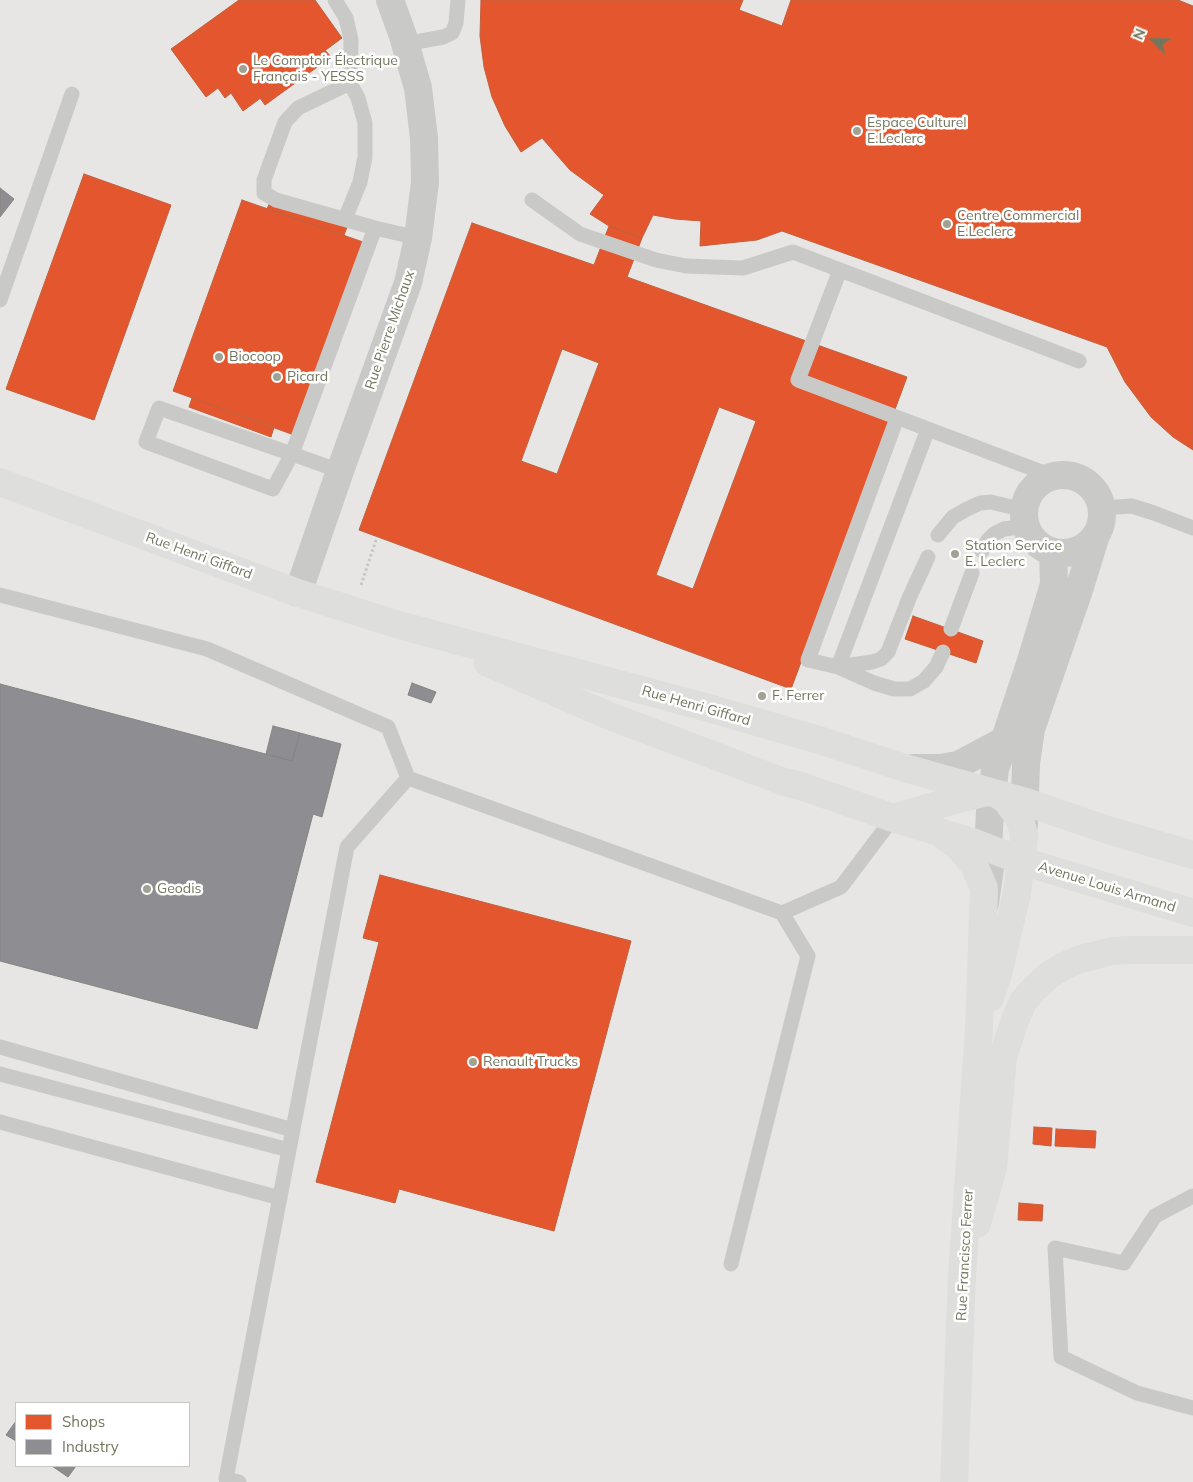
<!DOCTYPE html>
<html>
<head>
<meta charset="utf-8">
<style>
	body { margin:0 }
	#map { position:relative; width:1193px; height:1482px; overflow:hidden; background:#f5f4f5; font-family:Mulish,sans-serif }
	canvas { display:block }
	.legend { position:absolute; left:15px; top:1402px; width:175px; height:65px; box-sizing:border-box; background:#fff; border:1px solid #c7c8bf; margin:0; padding:6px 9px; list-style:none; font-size:15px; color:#73765e }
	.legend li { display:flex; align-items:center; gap:10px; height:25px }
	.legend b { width:25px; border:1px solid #c7c8bf }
	.north { position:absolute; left:1128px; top:15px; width:50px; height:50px; -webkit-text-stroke:4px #fff; paint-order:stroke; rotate:293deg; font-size:14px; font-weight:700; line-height:20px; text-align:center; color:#73765e }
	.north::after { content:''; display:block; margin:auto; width:18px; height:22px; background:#73765e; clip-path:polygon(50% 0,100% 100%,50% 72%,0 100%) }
</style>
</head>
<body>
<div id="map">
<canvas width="1193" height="1482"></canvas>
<ul class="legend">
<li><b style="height:14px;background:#e4572e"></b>Shops</li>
<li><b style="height:14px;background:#8d8d92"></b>Industry</li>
</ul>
<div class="north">N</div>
</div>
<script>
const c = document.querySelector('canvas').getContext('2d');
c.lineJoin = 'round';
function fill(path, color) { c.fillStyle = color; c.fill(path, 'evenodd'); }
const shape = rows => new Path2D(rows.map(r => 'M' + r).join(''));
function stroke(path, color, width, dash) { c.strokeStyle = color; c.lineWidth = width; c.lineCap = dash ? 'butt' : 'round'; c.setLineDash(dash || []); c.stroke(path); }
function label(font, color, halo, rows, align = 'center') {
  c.font = font + ' Mulish,sans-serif'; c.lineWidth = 5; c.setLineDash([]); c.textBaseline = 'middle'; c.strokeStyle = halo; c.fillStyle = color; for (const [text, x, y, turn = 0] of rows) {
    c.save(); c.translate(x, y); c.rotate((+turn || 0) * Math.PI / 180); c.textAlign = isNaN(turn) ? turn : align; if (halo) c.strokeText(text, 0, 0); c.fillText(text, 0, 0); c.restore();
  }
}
const built = shape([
	[0,0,1193,0,1193,1482,0,1482],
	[16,1403,189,1403,189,1466,16,1466]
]);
const shops = shape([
	[239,0,315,0,342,38,243,111,231,93,225,98,218,88,206,97,171,49,239,0],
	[481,0,743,0,739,10,782,26,791,0,1178,0,1193,6,1193,450,1173,437,1151,417,1125,382,1107,347,782,231,757,240,700,246,701,221,675,219,653,215,642,238,609,226,590,214,604,195,570,170,542,138,521,152,505,126,492,97,484,67,480,36,481,0],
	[325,50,331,57,265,105,260,98,325,50],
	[84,174,171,205,94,420,6,389,84,174],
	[242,200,363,242,294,435,173,391,242,200],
	[271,200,347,227,344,235,267,209,271,200],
	[472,223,594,265,609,226,642,238,627,277,907,377,791,689,359,530,472,223],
	[562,349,599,363,557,474,521,461,562,349],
	[719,407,756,421,693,589,656,575,719,407],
	[192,398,274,427,271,437,189,407,192,398],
	[913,616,983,641,976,663,905,639,913,616],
	[380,875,631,941,554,1231,399,1189,395,1203,316,1182,379,942,363,938,380,875],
	[1034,1127,1052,1128,1051,1146,1033,1144,1034,1127],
	[1056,1129,1096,1131,1095,1148,1055,1146,1056,1129],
	[1019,1203,1043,1205,1042,1221,1018,1220,1019,1203]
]);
const industry = shape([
	[0,188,14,199,0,217,0,188],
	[412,683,436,692,431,703,408,695,412,683],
	[0,684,292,761,300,733,341,744,322,817,313,814,257,1029,0,961,0,684],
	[273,726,300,733,292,761,266,754,273,726],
	[16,1421,16,1441,6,1435,16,1421],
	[52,1466,76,1466,68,1477,52,1466]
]);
const path = shape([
	[361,585,377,537]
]);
const lane = shape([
	[335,0,346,18,351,40,350,83,358,98,365,123,365,157,360,182,345,219],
	[405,44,443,37,452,33,456,23,458,0],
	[350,83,298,108,285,122,264,180,264,193,276,200,375,228,418,238],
	[532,200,580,234,656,260,686,266,743,268,793,252,1079,361],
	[840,270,798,380,1039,471,1051,477],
	[0,300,72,94],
	[897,418,808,660,838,667,874,683,894,689,910,689,924,681,936,667,943,652],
	[340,471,292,454,159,408,146,442,273,489,292,454,375,228],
	[1102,508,1132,506,1154,513,1193,528],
	[938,535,953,517,967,509,980,503,991,502,1024,510],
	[982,551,988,540,994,534,1004,529,1026,526],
	[0,595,207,649,388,727,408,778,782,913,808,956,731,1264],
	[951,629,972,573],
	[838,667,928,429],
	[838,667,872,662,881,659,888,652,910,596,928,557],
	[782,913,841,887,893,818],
	[0,1047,293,1130],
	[0,1074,289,1150],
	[0,1122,280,1198],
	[1193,1196,1155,1216,1124,1263,1055,1248,1061,1357,1137,1393,1193,1408],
	[239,1482,226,1479,347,847,408,778]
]);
const street = shape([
	'1024 514a39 39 0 1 1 78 0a39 39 0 1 1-78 0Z',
	[298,593,340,471,408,283,418,238,425,182,424,138,418,88,403,36,390,0],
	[913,768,940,768,958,765,1005,740],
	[1024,825,1026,764,1031,729,1078,593,1095,538],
	[985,903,990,868,988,849,990,812,995,769,1030,664,1054,584,1053,552]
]);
const secondary = shape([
	[0,482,298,593,399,625,705,707,819,740,905,768,1026,802,1108,830,1193,855],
	[488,663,607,715,784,782,801,786,893,818,975,843,1022,861,1193,913],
	[893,818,955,800,988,792],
	[946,838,957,845,974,865,984,888,979,1029,962,1276,954,1482],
	[990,998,997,978,1017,893,1024,836,1021,823,1015,812,1005,799,995,793],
	[977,1224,993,1168,1003,1057,1015,1020,1023,1002,1031,992,1049,975,1062,967,1080,959,1097,955,1112,951,1128,950,1193,950]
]);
const markers = [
	[243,69,5,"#a0a293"],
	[857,131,5,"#a0a293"],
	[947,224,5,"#a0a293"],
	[219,357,5,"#a0a293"],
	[277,377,5,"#a0a293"],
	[955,554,5,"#a0a293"],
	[762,696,5,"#a0a293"],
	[147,889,5,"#a0a293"],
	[473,1062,5,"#a0a293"]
];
const poiNames = [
	["Le Comptoir Électrique",253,61],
	["Français - YESSS",253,77],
	["Espace Culturel",867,123],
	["E.Leclerc",867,139],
	["Centre Commercial",957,216],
	["E.Leclerc",957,232],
	["Biocoop",229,357],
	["Picard",287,377],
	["Station Service",965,546],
	["E. Leclerc",965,562],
	["F. Ferrer",772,696],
	["Geodis",157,889],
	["Renault Trucks",483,1062]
];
const streetNames = [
	["Rue Pierre Michaux",390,330,-71],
	["Rue Henri Giffard",199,556,20],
	["Rue Henri Giffard",696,706,16],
	["Avenue Louis Armand",1107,887,17],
	["Rue Francisco Ferrer",965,1255,-87]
];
fill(built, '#e7e6e5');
fill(shops, '#e4572e');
stroke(shops, '#c2603c', 1);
fill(industry, '#8d8d92');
stroke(industry, '#858682', 1);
stroke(path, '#c6c6c5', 3, [2.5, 2.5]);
stroke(lane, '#c9cac7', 15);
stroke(street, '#c9cac7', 28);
stroke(secondary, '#dededd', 28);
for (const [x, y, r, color] of markers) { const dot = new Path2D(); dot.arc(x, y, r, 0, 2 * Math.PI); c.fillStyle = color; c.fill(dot); stroke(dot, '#fff', 2); }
label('14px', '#73765e', '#fff', poiNames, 'left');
label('14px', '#73765e', '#fff', streetNames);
</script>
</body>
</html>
